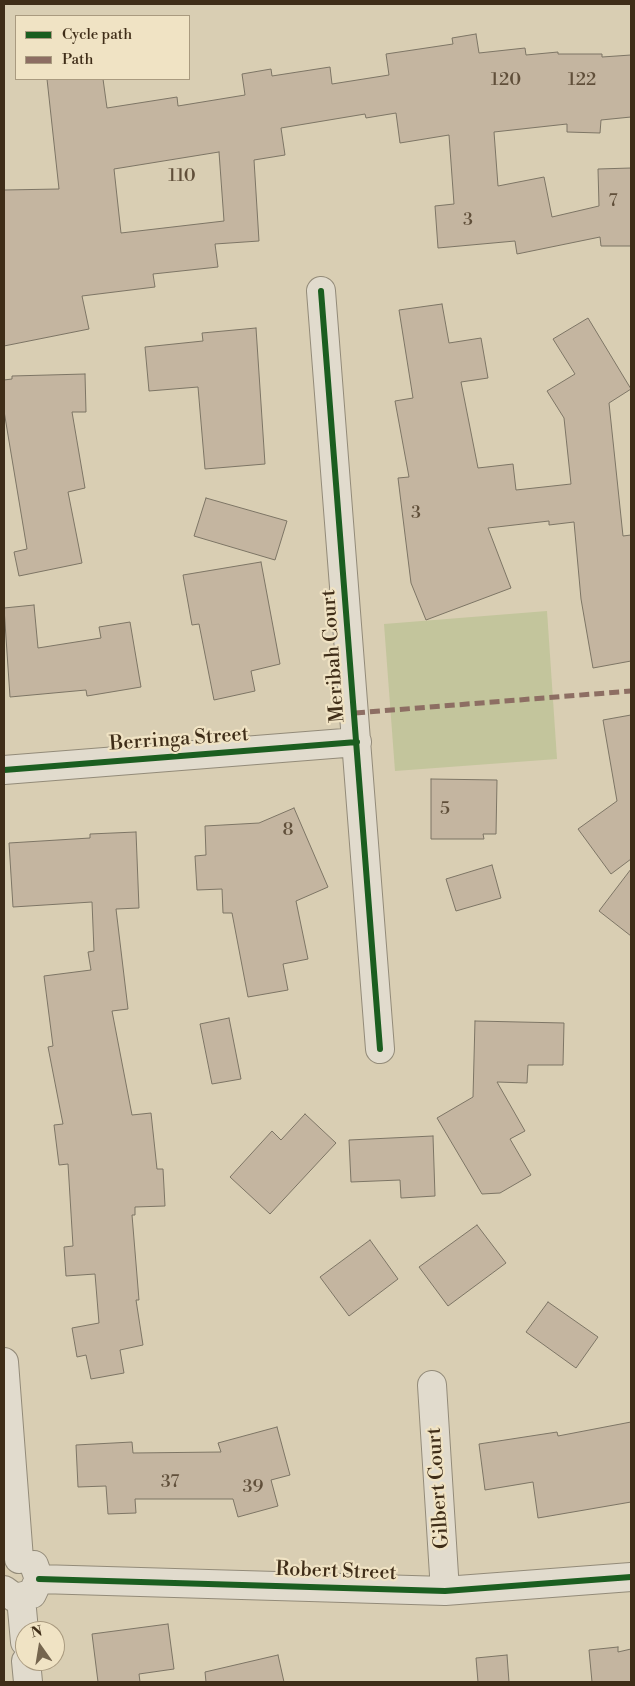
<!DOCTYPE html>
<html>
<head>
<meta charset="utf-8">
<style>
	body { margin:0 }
	#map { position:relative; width:635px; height:1686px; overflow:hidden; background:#d9ceb3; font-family:"Libre Bodoni",serif }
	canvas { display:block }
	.frame { position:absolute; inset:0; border:5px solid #3f2d18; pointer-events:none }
	.legend { position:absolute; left:15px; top:15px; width:175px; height:65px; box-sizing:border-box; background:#f0e3c4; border:1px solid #a99a7f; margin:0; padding:6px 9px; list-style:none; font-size:15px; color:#3f2d18 }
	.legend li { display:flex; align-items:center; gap:10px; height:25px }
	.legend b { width:25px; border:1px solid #a99a7f }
	.north { position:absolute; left:15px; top:1621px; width:50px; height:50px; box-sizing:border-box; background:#f0e3c4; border:1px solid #a99a7f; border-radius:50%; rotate:347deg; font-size:14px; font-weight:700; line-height:20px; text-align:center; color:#3f2d18 }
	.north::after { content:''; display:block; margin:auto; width:18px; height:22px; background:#75654e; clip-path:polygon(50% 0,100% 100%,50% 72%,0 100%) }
</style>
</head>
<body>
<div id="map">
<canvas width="635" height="1686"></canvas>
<div class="frame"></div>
<ul class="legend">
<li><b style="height:6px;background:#1b5e20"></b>Cycle path</li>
<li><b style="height:6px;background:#8d6e63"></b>Path</li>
</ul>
<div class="north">N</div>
</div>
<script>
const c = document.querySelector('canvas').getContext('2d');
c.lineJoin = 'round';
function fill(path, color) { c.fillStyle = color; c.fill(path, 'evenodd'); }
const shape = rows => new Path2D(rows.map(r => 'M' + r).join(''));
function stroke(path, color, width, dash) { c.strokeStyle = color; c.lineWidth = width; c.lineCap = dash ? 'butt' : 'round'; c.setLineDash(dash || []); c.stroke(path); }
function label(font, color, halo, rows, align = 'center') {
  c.font = font + ' "Libre Bodoni",serif'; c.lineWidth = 4.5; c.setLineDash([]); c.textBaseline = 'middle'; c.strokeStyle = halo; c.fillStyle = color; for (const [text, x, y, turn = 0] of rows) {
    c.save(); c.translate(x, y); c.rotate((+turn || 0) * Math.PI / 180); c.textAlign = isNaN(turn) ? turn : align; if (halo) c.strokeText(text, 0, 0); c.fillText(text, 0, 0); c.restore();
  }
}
const green = shape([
	[547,611,557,759,395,771,384,624]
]);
const building = shape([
	[476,34,479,53,525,48,526,55,558,52,558,54,602,54,602,57,631,55,631,117,601,120,600,133,567,132,567,124,494,132,498,186,544,177,552,217,599,206,598,169,631,168,631,246,601,246,600,237,517,254,515,241,438,248,435,206,454,204,449,135,400,143,396,113,366,118,365,114,281,128,285,155,254,160,259,241,215,244,218,267,153,274,155,287,82,296,89,329,4,346,4,190,59,189,47,79,103,79,107,108,177,97,178,106,245,95,242,74,271,69,272,76,330,67,332,84,389,75,386,54,453,44,452,38,476,34],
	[219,152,224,221,121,233,114,169,219,152],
	[442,304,449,343,481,338,488,378,461,382,478,468,513,464,516,490,571,484,564,418,547,391,575,374,553,339,588,318,631,389,609,403,623,536,631,535,631,661,593,668,581,599,574,522,549,525,549,521,488,528,511,588,426,620,411,583,398,478,409,477,395,401,413,398,399,310,442,304],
	[256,328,265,464,205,469,198,387,149,391,145,347,203,341,202,333,256,328],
	[85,374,86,412,72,412,85,488,68,492,82,563,19,576,14,552,27,549,4,411,4,380,12,379,12,376,85,374],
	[206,498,287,521,275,560,194,536,206,498],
	[261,562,280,664,251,671,255,691,214,700,199,624,192,625,183,575,261,562],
	[34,605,38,648,101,638,99,627,130,622,141,687,87,696,86,690,10,697,4,608,34,605],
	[631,715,631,859,611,874,578,829,617,801,603,720,631,715],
	[431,779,497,780,496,834,483,834,484,839,431,839,431,779],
	[294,808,328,887,296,901,308,959,283,964,288,990,248,997,232,913,223,913,222,889,197,890,195,856,206,855,205,826,259,823,294,808],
	[136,832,139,908,116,909,128,1009,112,1011,132,1115,151,1113,157,1169,163,1169,165,1206,135,1207,135,1215,132,1215,139,1300,136,1300,143,1345,120,1350,124,1373,91,1379,86,1355,77,1357,72,1328,99,1323,95,1274,66,1276,64,1247,73,1246,68,1164,59,1165,54,1125,63,1124,48,1047,53,1046,44,976,91,970,88,952,94,951,92,902,13,907,9,843,90,838,90,834,136,832],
	[492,865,501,898,456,911,446,879,492,865],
	[631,869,631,936,599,911,631,869],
	[229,1018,241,1079,212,1084,200,1024,229,1018],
	[475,1021,564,1023,563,1065,528,1065,527,1083,497,1082,525,1131,510,1139,531,1175,500,1193,482,1194,437,1118,473,1097,475,1021],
	[305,1114,336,1143,270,1214,230,1177,272,1131,281,1140,305,1114],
	[433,1136,435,1196,401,1198,400,1180,351,1182,349,1140,433,1136],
	[477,1225,506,1263,448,1306,419,1267,477,1225],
	[370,1240,398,1279,349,1316,320,1277,370,1240],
	[548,1302,598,1337,576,1368,526,1332,548,1302],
	[631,1422,631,1502,538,1518,533,1482,485,1490,479,1444,557,1432,558,1436,631,1422],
	[277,1427,290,1475,271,1480,278,1506,238,1517,233,1499,135,1499,136,1513,108,1514,106,1486,78,1487,76,1445,132,1442,133,1453,221,1452,218,1443,277,1427],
	[168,1624,174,1669,139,1674,140,1682,98,1682,92,1634,168,1624],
	[618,1647,618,1652,631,1649,631,1682,592,1682,589,1650,618,1647],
	[278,1655,284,1682,206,1682,205,1672,278,1655],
	[507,1655,509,1682,478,1682,476,1658,507,1655]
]);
const minor = shape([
	[321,291,380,1049],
	[4,770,357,742],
	[4,1362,19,1559],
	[432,1385,445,1591],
	[39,1579,445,1591,631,1577],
	[4,1590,15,1598,32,1594,39,1579,34,1565],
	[21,1598,25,1642],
	[26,1661,28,1682]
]);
const quiet = shape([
	[355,713,631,691]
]);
const cycleway = shape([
	[321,291,380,1049],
	[4,770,357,742],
	[39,1579,445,1591,631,1577]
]);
const numberNames = [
	["120",506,81],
	["122",582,81],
	["110",182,177],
	["7",613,202],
	["3",468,221],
	["3",416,514],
	["5",445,810],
	["8",288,831],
	["37",170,1483],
	["39",253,1488]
];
const streetNames = [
	["Meribah Court",334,656,-94],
	["Berringa Street",179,740,-4],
	["Gilbert Court",439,1488,-94],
	["Robert Street",336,1572,2]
];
fill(green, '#c3c59c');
fill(building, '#c4b5a0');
stroke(building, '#7d7565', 1);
stroke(minor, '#938b79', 30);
stroke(minor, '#e1dbcd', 28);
stroke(quiet, '#8d6e63', 5, [10, 5]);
stroke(cycleway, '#1b5e20', 6);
label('18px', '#604f3a', null, numberNames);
label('20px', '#3f2d18', '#f0e3c4', streetNames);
</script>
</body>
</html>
